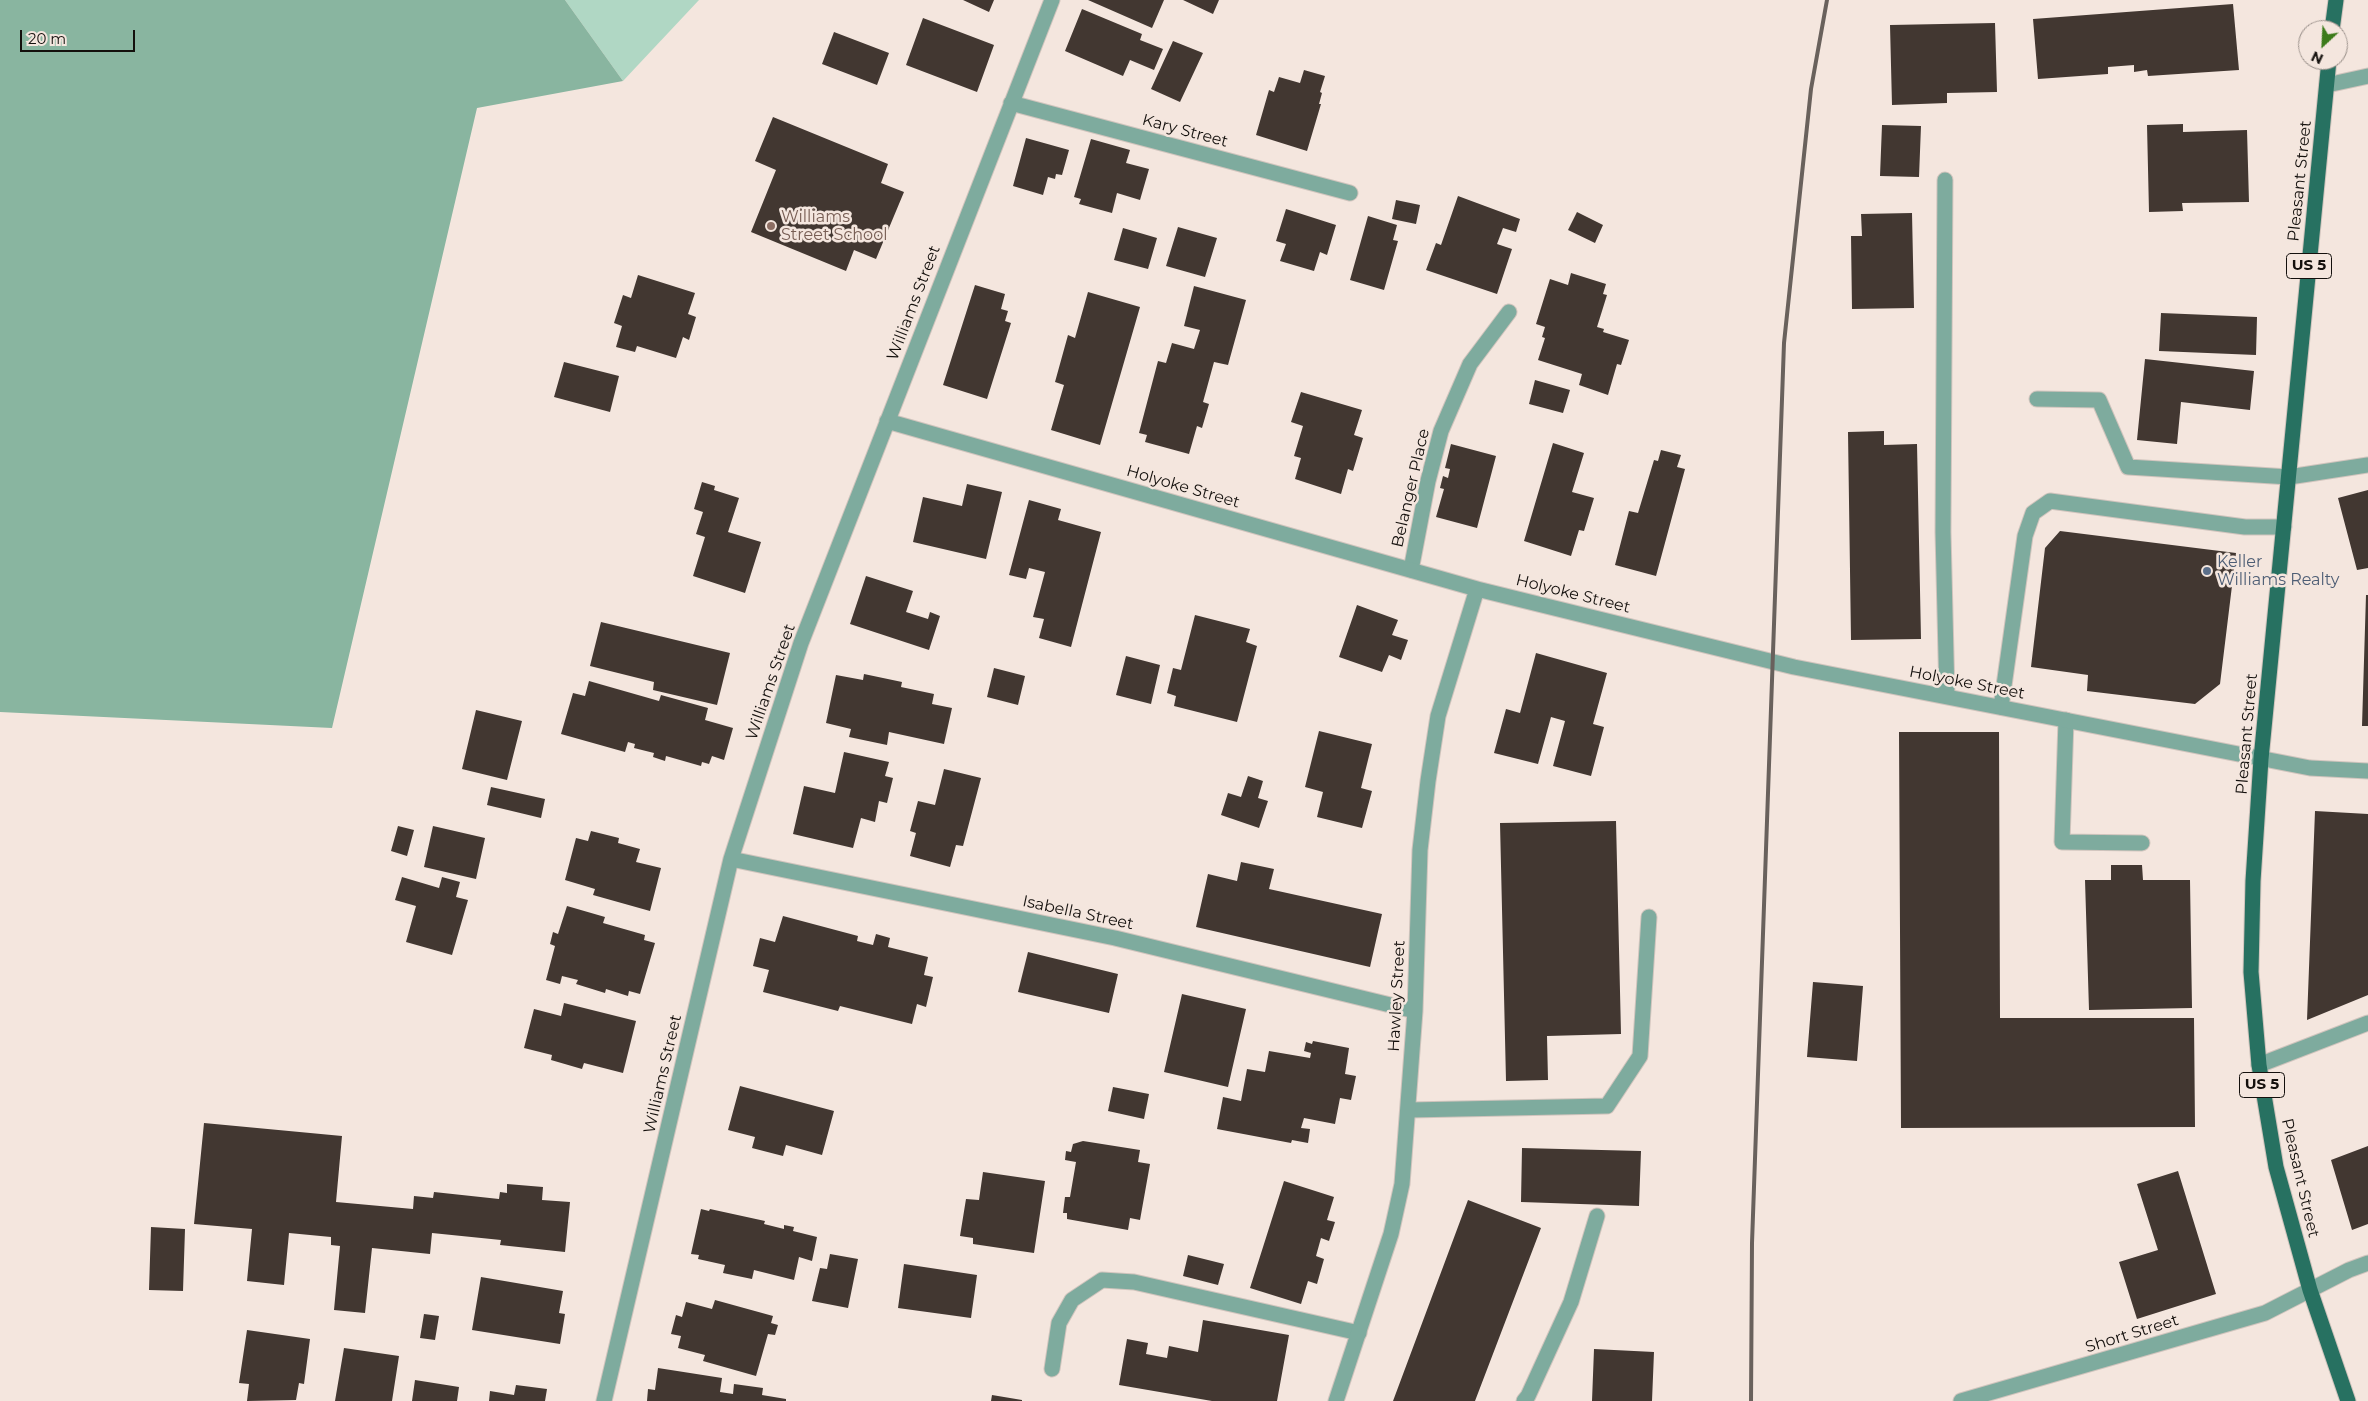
<!DOCTYPE html>
<html>
<head>
<meta charset="utf-8">
<style>
	body { margin:0 }
	#map { position:relative; width:2368px; height:1401px; overflow:hidden; background:#f4e6de; font-family:Montserrat,sans-serif }
	canvas { display:block }
	.north { position:absolute; left:2298px; top:20px; width:50px; height:50px; box-sizing:border-box; background:#f4e6de; border:1px solid #9a908a; border-radius:50%; rotate:205deg; font-size:14px; font-weight:700; line-height:20px; text-align:center; color:#14100d }
	.north::after { content:''; display:block; margin:auto; width:18px; height:22px; background:#3c7b1a; clip-path:polygon(50% 0,100% 100%,50% 72%,0 100%) }
	.scale { position:absolute; left:20px; top:30px; width:115px; height:22px; box-sizing:border-box; border:2px solid #14100d; border-top:0; padding-left:6px; font-size:15px; line-height:18px; white-space:nowrap; color:#14100d; -webkit-text-stroke:4px #f4e6de; paint-order:stroke }
</style>
</head>
<body>
<div id="map">
<canvas width="2368" height="1401"></canvas>
<div class="north">N</div>
<div class="scale">20 m</div>
</div>
<script>
const c = document.querySelector('canvas').getContext('2d');
c.lineJoin = 'round';
function fill(path, color) { c.fillStyle = color; c.fill(path, 'evenodd'); }
const shape = rows => new Path2D(rows.map(r => 'M' + r).join(''));
function stroke(path, color, width, dash) { c.strokeStyle = color; c.lineWidth = width; c.lineCap = dash ? 'butt' : 'round'; c.setLineDash(dash || []); c.stroke(path); }
function label(font, color, halo, rows, align = 'center') {
  c.font = font + ' Montserrat,sans-serif'; c.lineWidth = 5; c.setLineDash([]); c.textBaseline = 'middle'; c.strokeStyle = halo; c.fillStyle = color; for (const [text, x, y, turn = 0] of rows) {
    c.save(); c.translate(x, y); c.rotate((+turn || 0) * Math.PI / 180); c.textAlign = isNaN(turn) ? turn : align; if (halo) c.strokeText(text, 0, 0); c.fillText(text, 0, 0); c.restore();
  }
}
const green = shape([
	[565,0,699,0,623,81]
]);
const forest = shape([
	[0,0,565,0,623,81,477,108,332,728,0,712]
]);
const building = shape([
	[963,0,994,0,989,12],
	[1088,0,1164,0,1152,28],
	[1183,0,1219,0,1213,14],
	[2233,4,2239,70,2148,76,2147,70,2134,72,2134,65,2108,67,2108,74,2038,79,2033,19],
	[1082,9,1142,34,1140,40,1163,49,1154,70,1130,60,1123,76,1065,51],
	[923,18,994,45,977,92,906,65],
	[1995,23,1997,92,1947,93,1947,103,1892,105,1890,25],
	[834,32,889,53,877,85,822,64],
	[1173,41,1203,53,1180,102,1151,89],
	[1304,70,1325,76,1320,92,1322,93,1319,104,1321,104,1307,151,1256,135,1269,90,1274,92,1279,77,1300,83],
	[773,117,888,164,881,183,904,192,876,259,854,250,846,271,751,232,776,170,755,161],
	[2183,124,2183,132,2247,130,2249,202,2182,203,2183,211,2149,212,2147,125],
	[1882,125,1921,126,1919,177,1880,176],
	[1026,138,1069,150,1062,175,1056,174,1055,179,1048,177,1043,195,1013,186],
	[1091,139,1130,150,1126,163,1149,169,1140,200,1117,193,1112,213,1079,204,1081,199,1074,197],
	[1458,196,1520,219,1516,232,1503,228,1497,244,1512,249,1497,294,1426,270,1436,243,1441,245],
	[1396,200,1420,205,1416,224,1392,219],
	[1286,209,1336,225,1327,255,1320,252,1314,271,1280,261,1286,244,1276,241],
	[1577,212,1603,225,1595,243,1568,230],
	[1912,213,1914,308,1852,309,1851,236,1862,236,1861,214],
	[1368,216,1397,225,1393,240,1398,241,1384,290,1350,280],
	[1178,227,1217,238,1205,277,1166,266],
	[1123,228,1157,238,1148,269,1114,260],
	[1571,273,1606,284,1603,294,1607,295,1597,327,1604,329,1603,332,1629,340,1621,365,1617,364,1608,395,1579,385,1582,374,1538,360,1545,338,1542,337,1545,327,1536,324,1550,279,1568,285],
	[638,275,695,293,688,314,696,317,689,340,683,337,676,358,637,346,635,352,616,347,622,326,614,323,623,295,631,298],
	[975,285,1005,294,1001,309,1008,311,1005,321,1011,323,987,399,943,385],
	[1194,286,1246,300,1228,365,1214,362,1203,402,1209,404,1202,428,1197,426,1189,454,1145,442,1147,435,1139,433,1158,361,1166,363,1172,343,1194,349,1200,330,1184,326],
	[1088,292,1140,307,1100,445,1051,430,1064,385,1055,382,1068,335,1075,338],
	[2161,313,2257,317,2256,355,2159,351],
	[2145,359,2254,371,2250,410,2181,402,2177,444,2137,440],
	[564,362,619,376,610,412,554,397],
	[1535,380,1570,390,1563,413,1529,404],
	[1301,392,1362,410,1354,435,1363,438,1353,471,1348,469,1341,494,1295,479,1301,458,1294,456,1303,426,1291,422],
	[1884,431,1884,445,1917,444,1921,639,1851,640,1848,432],
	[1553,443,1584,453,1572,492,1594,498,1584,531,1579,530,1571,556,1524,541],
	[1451,444,1496,456,1477,528,1436,517,1444,489,1440,488,1443,476,1448,478,1450,469,1445,468],
	[1661,450,1681,455,1677,467,1685,469,1656,576,1615,565,1629,511,1638,513,1654,460,1658,461],
	[702,482,715,486,714,490,739,498,728,532,761,542,745,593,693,576,705,537,696,534,703,512,694,509],
	[967,484,1002,492,986,559,913,542,923,497,962,506],
	[2368,490,2368,568,2357,570,2338,498],
	[1029,500,1061,509,1058,520,1101,532,1071,647,1039,638,1044,619,1033,617,1045,572,1029,568,1026,579,1009,575],
	[2060,531,2236,553,2220,684,2195,704,2087,691,2088,675,2031,667,2045,548],
	[866,576,913,591,906,612,928,619,930,612,940,616,929,650,850,624],
	[2366,595,2368,595,2368,726,2362,726],
	[1357,605,1398,620,1392,635,1408,640,1401,660,1389,655,1382,672,1339,657],
	[1195,615,1250,629,1246,642,1257,646,1237,722,1174,706,1176,696,1167,693,1173,668,1181,670],
	[601,622,730,653,717,705,653,690,654,682,590,666],
	[1536,653,1607,673,1593,724,1604,727,1591,776,1553,766,1565,721,1551,717,1538,764,1494,753,1506,709,1520,713],
	[1126,656,1160,665,1151,704,1116,695],
	[994,668,1025,676,1018,705,987,697],
	[864,674,902,682,901,687,934,694,932,704,952,708,944,744,889,732,887,745,849,737,851,729,826,723,836,675,863,680],
	[589,681,659,701,661,695,708,708,705,720,733,728,724,760,712,756,709,764,702,762,701,766,666,756,665,761,653,757,654,753,634,748,635,744,628,742,625,752,561,734,573,693,585,696],
	[476,710,522,721,507,780,462,769],
	[1319,731,1372,744,1361,788,1372,791,1362,828,1317,817,1323,792,1305,787],
	[1899,732,1999,732,2000,1018,2194,1018,2195,1127,1901,1128],
	[844,752,889,762,885,776,893,778,887,803,879,801,875,822,861,818,853,848,793,834,804,786,835,793],
	[944,769,981,778,963,846,956,845,950,867,910,856,916,833,910,831,918,801,935,805],
	[1248,776,1263,781,1258,798,1268,801,1259,828,1221,815,1228,793,1241,797],
	[491,787,545,799,541,818,487,805],
	[2315,811,2368,814,2368,995,2307,1020],
	[1616,821,1621,1034,1547,1036,1548,1080,1506,1081,1500,823],
	[398,826,414,830,407,856,391,851],
	[433,826,485,838,476,879,424,867],
	[591,831,619,838,618,843,640,849,636,862,661,868,650,911,593,895,595,889,565,880,576,838,588,841],
	[1241,862,1274,869,1269,889,1382,914,1370,967,1196,927,1208,874,1237,881],
	[2111,865,2142,865,2143,880,2190,880,2192,1008,2089,1010,2085,880,2111,880],
	[402,877,439,888,442,877,460,882,456,897,468,900,452,955,406,942,416,906,395,900],
	[567,906,605,917,603,923,645,935,644,940,655,943,640,994,629,991,628,996,606,989,605,993,576,984,578,980,562,976,560,984,546,980,555,946,550,944,553,932,558,934],
	[783,916,858,936,857,941,873,945,876,934,890,938,888,947,928,957,924,975,933,977,926,1007,917,1004,912,1024,840,1006,838,1011,763,992,769,970,753,966,760,938,775,942],
	[1028,952,1118,974,1109,1013,1018,992],
	[1813,982,1863,986,1857,1061,1807,1057],
	[1182,994,1246,1009,1228,1087,1164,1072],
	[564,1003,636,1021,623,1073,584,1063,582,1069,551,1060,552,1055,524,1048,534,1009,561,1016],
	[1313,1041,1349,1048,1345,1074,1356,1076,1351,1100,1340,1098,1335,1124,1304,1118,1301,1128,1310,1129,1308,1143,1292,1140,1291,1143,1217,1129,1223,1097,1241,1101,1247,1069,1265,1072,1269,1051,1310,1058,1311,1053,1304,1051,1306,1042,1312,1044],
	[740,1086,834,1111,822,1155,786,1145,783,1156,752,1148,755,1137,728,1130],
	[1113,1087,1149,1094,1144,1119,1108,1111],
	[204,1123,342,1136,336,1202,413,1209,414,1196,433,1198,434,1192,499,1199,500,1192,507,1193,507,1184,543,1187,542,1200,570,1202,565,1252,500,1245,501,1240,432,1233,430,1254,372,1248,365,1313,334,1310,340,1246,331,1245,331,1237,289,1233,284,1285,247,1281,252,1229,194,1224],
	[1083,1141,1140,1150,1138,1162,1150,1164,1140,1220,1130,1218,1128,1230,1067,1219,1067,1213,1063,1213,1065,1197,1070,1197,1076,1162,1065,1160,1066,1151,1071,1152,1073,1144],
	[2368,1146,2368,1224,2352,1230,2331,1160],
	[1522,1148,1641,1151,1639,1206,1521,1202],
	[2178,1171,2216,1294,2137,1319,2119,1262,2158,1250,2137,1184],
	[983,1172,1045,1181,1034,1253,973,1244,973,1238,960,1236,966,1199,979,1200],
	[1284,1181,1334,1197,1327,1220,1335,1222,1329,1241,1321,1238,1316,1256,1324,1259,1317,1284,1308,1281,1301,1304,1250,1288],
	[1468,1200,1541,1228,1475,1401,1393,1401],
	[701,1209,709,1211,710,1209,765,1221,764,1224,784,1229,784,1225,794,1227,793,1231,817,1237,812,1261,799,1257,794,1280,754,1270,752,1279,723,1273,725,1265,698,1259,699,1255,691,1254],
	[151,1227,185,1229,183,1291,149,1290],
	[830,1254,858,1259,848,1308,812,1301,820,1268,827,1269],
	[1188,1255,1224,1264,1218,1285,1183,1276],
	[904,1264,977,1275,971,1318,898,1308],
	[481,1277,563,1291,559,1313,565,1314,560,1344,472,1330],
	[715,1300,773,1316,771,1323,778,1325,775,1335,768,1334,756,1376,703,1361,705,1355,678,1348,681,1336,671,1334,676,1315,682,1317,686,1302,712,1309],
	[424,1314,439,1316,435,1340,420,1338],
	[1203,1320,1289,1335,1277,1401,1212,1401,1119,1385,1127,1339,1148,1343,1146,1354,1167,1358,1169,1346,1198,1352],
	[247,1330,310,1339,304,1384,299,1383,296,1400,247,1401,249,1384,239,1383],
	[344,1348,399,1356,392,1401,335,1401],
	[1594,1349,1654,1352,1652,1401,1592,1401],
	[658,1368,722,1378,720,1392,733,1394,734,1384,763,1388,762,1395,786,1399,786,1401,647,1401,648,1389,655,1390],
	[415,1380,459,1387,457,1401,412,1401],
	[516,1385,547,1389,545,1401,489,1401,490,1391,514,1395],
	[992,1395,1022,1400,1022,1401,991,1401]
]);
const lane = shape([
	[1945,180,1943,532,1947,696],
	[2037,399,2099,400,2128,467,2289,477,2368,465],
	[1411,570,1428,481,1441,431,1470,364,1509,312],
	[2001,707,2025,536,2033,513,2050,501,2245,527,2284,527],
	[2066,720,2062,842,2142,843],
	[1409,1110,1607,1106,1640,1056,1649,917],
	[1052,1369,1059,1323,1072,1300,1102,1280,1134,1282,1359,1333],
	[1524,1401,1528,1396,1571,1302,1597,1216]
]);
const street = shape([
	[2327,85,2368,76],
	[1011,103,1350,193],
	[887,421,1477,589,1794,667,2310,768,2368,771],
	[731,859,1115,938,1415,1011],
	[2259,1065,2368,1023],
	[604,1401,731,859,801,643,1052,0],
	[1336,1401,1391,1234,1402,1184,1415,1011,1420,850,1428,781,1438,716,1477,589],
	[1961,1401,2265,1313,2349,1270,2368,1263]
]);
const primary = shape([
	[2332,30,2336,0],
	[2329,60,2261,759,2253,881,2251,972,2259,1065,2276,1167,2310,1290,2348,1401]
]);
const rail = shape([
	[1751,1401,1752,1243,1784,343,1811,89,1827,0]
]);
const markers = [
	[771,226,5,"#8d6e63"],
	[2207,571,5,"#5c6f8a"]
];
const shields = [
	[2309,266,45],
	[2262,1085,45]
];
const shieldNames = [
	["US 5",2309,266],
	["US 5",2262,1085]
];
const streetNames = [
	["Kary Street",1185,131,15],
	["Pleasant Street",2300,181,-84],
	["Williams Street",914,303,-69],
	["Holyoke Street",1183,487,16],
	["Belanger Place",1411,488,-77],
	["Holyoke Street",1573,594,14],
	["Williams Street",771,682,-71],
	["Holyoke Street",1967,683,11],
	["Pleasant Street",2247,734,-85],
	["Isabella Street",1078,913,12],
	["Hawley Street",1397,996,-87],
	["Williams Street",663,1074,-77],
	["Pleasant Street",2300,1178,77],
	["Short Street",2132,1334,-17]
];
const educationNames = [
	["Williams",781,217],
	["Street School",781,235]
];
const serviceNames = [
	["Keller",2217,562],
	["Williams Realty",2217,580]
];
fill(green, '#b0d7c4');
fill(forest, '#89b5a0');
fill(building, '#423731');
stroke(lane, '#d0c4bd', 17);
stroke(street, '#d0c4bd', 17);
stroke(primary, '#d0c4bd', 17);
stroke(lane, '#7eab9e', 15);
stroke(street, '#7eab9e', 15);
stroke(primary, '#277161', 15);
stroke(rail, '#69615c', 4);
for (const [x, y, r, color] of markers) { const dot = new Path2D(); dot.arc(x, y, r, 0, 2 * Math.PI); c.fillStyle = color; c.fill(dot); stroke(dot, '#f4e6de', 2); }
for (const [x, y, w] of shields) { const box = new Path2D(); box.roundRect(x - w / 2, y - 12.5, w, 25, 4); c.fillStyle = '#f4e6de'; c.fill(box); stroke(box, '#14100d', 1); }
label('bold 15px', '#14100d', null, shieldNames);
label('16px', '#14100d', '#f4e6de', streetNames);
label('16px', '#785e54', '#f4e6de', educationNames, 'left');
label('16px', '#4e5e75', '#f4e6de', serviceNames, 'left');
</script>
</body>
</html>
